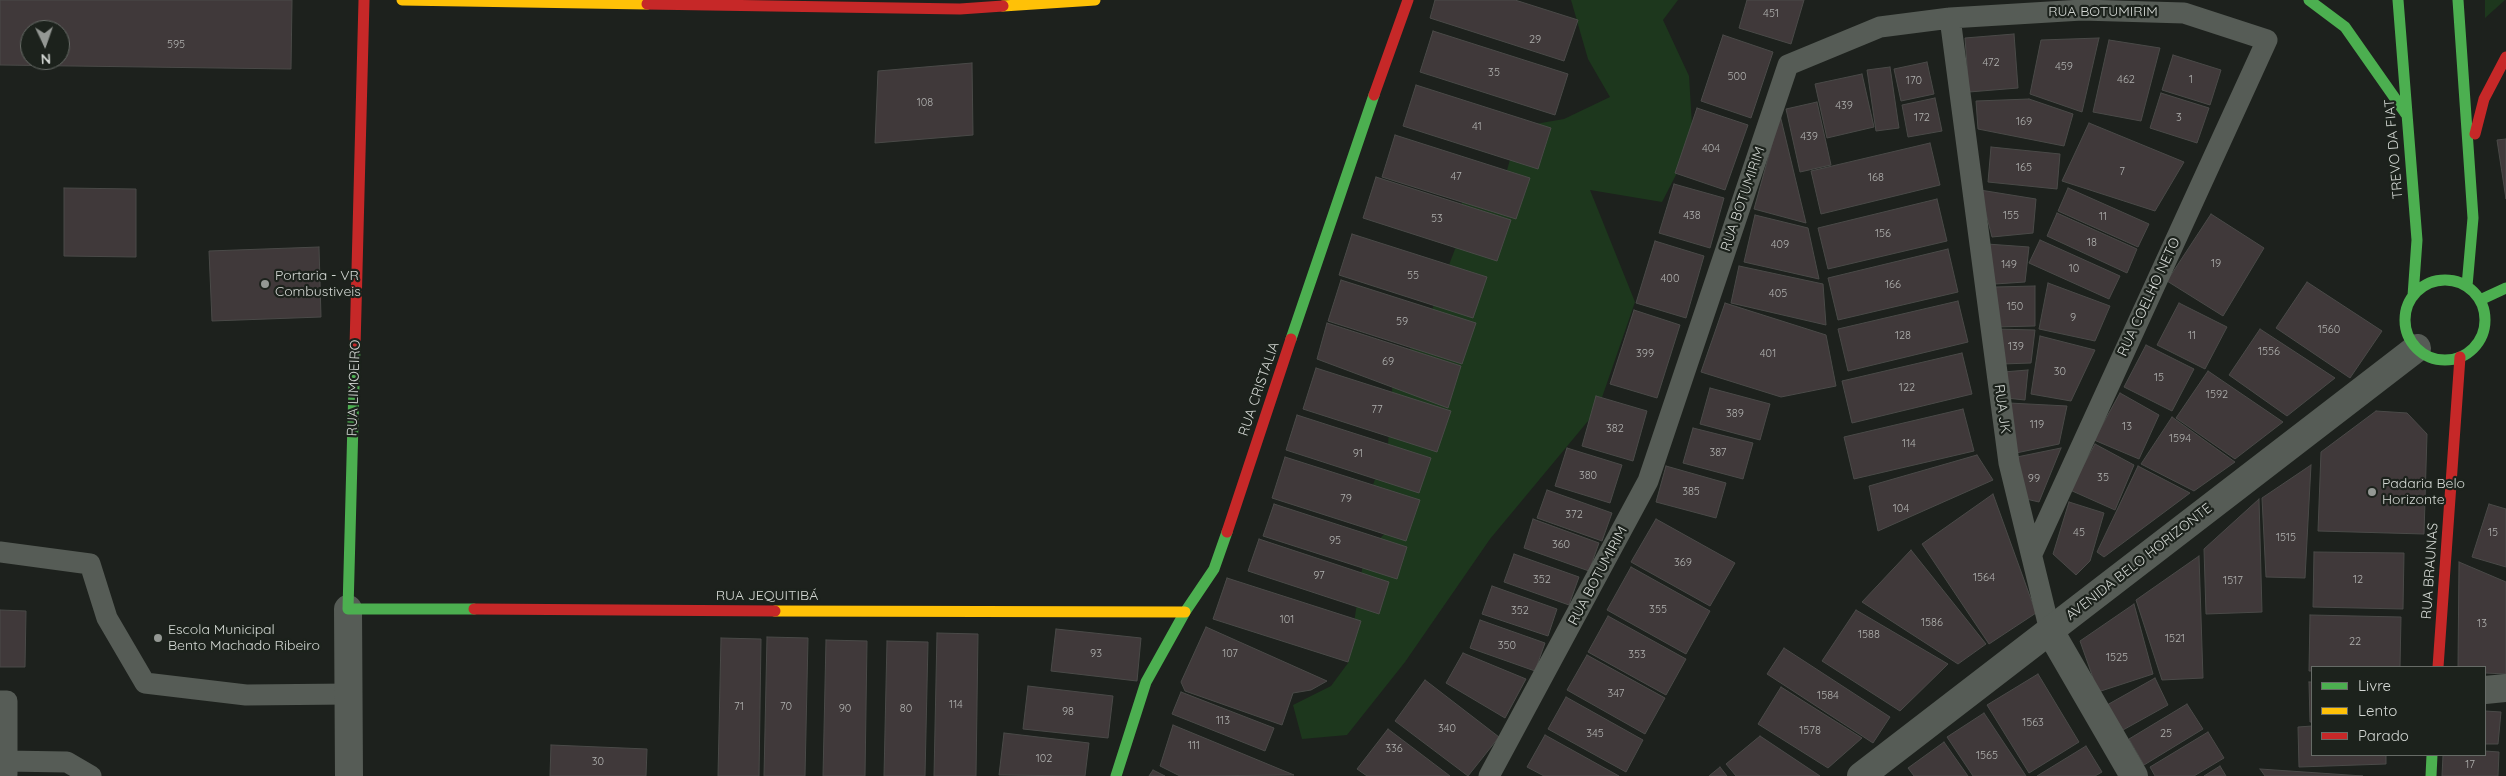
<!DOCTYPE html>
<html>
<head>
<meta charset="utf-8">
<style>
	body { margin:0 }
	#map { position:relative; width:2506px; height:776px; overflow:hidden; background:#1d211d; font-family:Quicksand,sans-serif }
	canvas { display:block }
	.legend { position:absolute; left:2311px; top:666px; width:175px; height:90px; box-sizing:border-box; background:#1c221c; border:1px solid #666b66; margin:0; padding:6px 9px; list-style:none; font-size:15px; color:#d4d8d4 }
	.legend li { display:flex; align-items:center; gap:10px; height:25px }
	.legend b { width:25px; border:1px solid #666b66 }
	.north { position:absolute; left:20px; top:20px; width:50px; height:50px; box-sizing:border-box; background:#1c221c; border:1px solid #666b66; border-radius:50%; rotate:177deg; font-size:14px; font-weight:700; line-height:20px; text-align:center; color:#d4d8d4 }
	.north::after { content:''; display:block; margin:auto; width:18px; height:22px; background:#949894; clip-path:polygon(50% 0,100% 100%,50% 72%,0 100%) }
</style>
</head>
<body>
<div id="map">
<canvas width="2506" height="776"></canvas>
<ul class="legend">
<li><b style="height:6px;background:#4caf50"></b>Livre</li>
<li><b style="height:6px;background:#ffc107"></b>Lento</li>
<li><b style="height:6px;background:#c62828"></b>Parado</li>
</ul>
<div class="north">N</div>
</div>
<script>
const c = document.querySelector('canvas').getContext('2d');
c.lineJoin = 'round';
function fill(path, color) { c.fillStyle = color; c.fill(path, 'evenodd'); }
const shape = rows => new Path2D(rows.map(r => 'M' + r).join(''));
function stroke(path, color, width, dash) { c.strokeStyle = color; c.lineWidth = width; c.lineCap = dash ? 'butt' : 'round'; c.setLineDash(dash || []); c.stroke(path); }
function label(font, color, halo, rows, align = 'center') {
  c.font = font + ' Quicksand,sans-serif'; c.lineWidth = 4.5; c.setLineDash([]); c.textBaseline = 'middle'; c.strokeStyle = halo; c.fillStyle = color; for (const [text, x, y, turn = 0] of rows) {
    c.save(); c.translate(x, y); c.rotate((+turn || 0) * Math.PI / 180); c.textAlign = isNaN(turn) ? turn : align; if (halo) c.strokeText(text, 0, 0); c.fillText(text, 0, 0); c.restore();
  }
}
const green = shape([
	[1571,0,1678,0,1663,20,1689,76,1693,142,1662,202,1590,190,1635,302,1598,409,1490,539,1405,662,1347,735,1302,739,1293,705,1331,686,1348,663,1364,556,1385,533,1367,501,1388,444,1393,378,1430,315,1463,228,1461,190,1506,174,1514,145,1535,124,1564,119,1610,97,1588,59],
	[2485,0,2505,0,2485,18]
]);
const building = shape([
	[0,0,292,0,291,69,0,65,0,0],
	[30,30,60,30,60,60,30,60,30,30],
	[1435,0,1515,0,1578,20,1564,61,1430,18,1435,0],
	[1747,0,1804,0,1791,44,1739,28,1747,0],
	[1433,31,1568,74,1555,115,1420,72,1433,31],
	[2014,34,2018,88,1969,92,1965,38,2014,34],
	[1723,35,1773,52,1751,118,1701,101,1723,35],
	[2099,38,2082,112,2030,94,2041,40,2099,38],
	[2109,40,2160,48,2141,121,2093,112,2109,40],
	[2173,55,2221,70,2210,105,2162,90,2173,55],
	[1927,62,1934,94,1901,101,1894,69,1927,62],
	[972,63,973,135,875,143,878,71,972,63],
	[1890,67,1899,128,1876,131,1867,70,1890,67],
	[1862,74,1874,127,1827,138,1815,84,1862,74],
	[1416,85,1551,128,1538,169,1403,126,1416,85],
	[2161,93,2209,108,2197,143,2150,128,2161,93],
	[1935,98,1942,131,1908,137,1902,105,1935,98],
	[2029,99,2073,114,2064,146,1978,129,1976,101,2029,99],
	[1817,102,1831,165,1800,172,1786,109,1817,102],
	[1697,108,1748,125,1725,190,1675,173,1697,108],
	[1780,115,1806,223,1754,209,1780,115],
	[2089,123,2184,162,2155,211,2062,181,2089,123],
	[1395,135,1530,178,1516,219,1382,177,1395,135],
	[2506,139,2506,199,2497,140,2506,139],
	[1930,143,1940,185,1821,214,1811,171,1930,143],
	[1991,147,2060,154,2057,189,1988,182,1991,147],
	[1376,177,1511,220,1497,261,1363,218,1376,177],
	[1674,184,1724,198,1710,248,1659,233,1674,184],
	[64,188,136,189,136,257,64,256,64,188],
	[2068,188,2149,224,2138,247,2058,211,2068,188],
	[1980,190,2036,199,2033,233,1992,237,1980,190],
	[1937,199,1947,241,1828,269,1818,228,1937,199],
	[2057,213,2137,249,2127,273,2047,236,2057,213],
	[2211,214,2264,248,2223,316,2167,281,2211,214],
	[1755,215,1808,228,1819,279,1744,262,1755,215],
	[1352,234,1487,277,1473,318,1339,275,1352,234],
	[2040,240,2120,276,2109,299,2029,263,2040,240],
	[1655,241,1704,256,1686,318,1636,303,1655,241],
	[1987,244,2029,247,2025,282,1995,284,1987,244],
	[319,247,321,317,212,321,209,251,319,247],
	[1948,249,1958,292,1838,320,1828,278,1948,249],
	[1739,266,1823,284,1826,325,1731,303,1739,266],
	[1341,280,1476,323,1462,364,1328,321,1341,280],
	[2307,282,2382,331,2350,378,2276,328,2307,282],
	[2048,283,2110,306,2095,341,2039,329,2048,283],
	[2035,286,2035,326,1995,327,1995,287,2035,286],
	[1958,301,1968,342,1848,371,1838,329,1958,301],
	[1725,303,1826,335,1836,386,1781,397,1701,372,1725,303],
	[2179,303,2227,327,2205,369,2157,345,2179,303],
	[1634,310,1680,325,1657,398,1610,384,1634,310],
	[1327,323,1461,366,1448,408,1317,359,1327,323],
	[1995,329,2035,330,2031,363,2002,364,1995,329],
	[2260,329,2335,378,2287,416,2229,375,2260,329],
	[2040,336,2095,350,2071,401,2031,394,2040,336],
	[2146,345,2194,369,2172,411,2124,387,2146,345],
	[1962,353,1972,394,1852,423,1842,381,1962,353],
	[1316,368,1451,411,1437,452,1303,409,1316,368],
	[2028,370,2025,400,2006,398,2003,372,2028,370],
	[2208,371,2283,422,2235,459,2176,418,2208,371],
	[1710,388,1770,404,1760,440,1700,424,1710,388],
	[2120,393,2159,415,2139,459,2094,440,2120,393],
	[1596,396,1647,411,1633,461,1582,446,1596,396],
	[2009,403,2067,406,2059,444,2016,453,2009,403],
	[1963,409,1974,451,1854,479,1844,437,1963,409],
	[2376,411,2407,413,2427,434,2424,534,2318,531,2321,452,2376,411],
	[1297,415,1431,458,1419,493,1286,450,1297,415],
	[2172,417,2235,462,2194,491,2141,464,2172,417],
	[1693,428,1753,443,1743,479,1683,463,1693,428],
	[2095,444,2134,465,2115,510,2070,490,2095,444],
	[1567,448,1622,465,1610,503,1555,486,1567,448],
	[2061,448,2039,502,2026,499,2012,458,2061,448],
	[1977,455,1993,480,1878,531,1869,486,1977,455],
	[1285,457,1420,500,1406,541,1272,498,1285,457],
	[2311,465,2305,578,2266,577,2262,498,2311,465],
	[1666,466,1726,483,1716,518,1656,502,1666,466],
	[2138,466,2190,493,2104,557,2097,552,2138,466],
	[1547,490,1612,513,1602,541,1537,518,1547,490],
	[1993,494,2036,613,1989,644,1922,544,1993,494],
	[2259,499,2262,612,2206,614,2204,549,2259,499],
	[2069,502,2104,513,2090,561,2076,575,2053,554,2069,502],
	[1274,504,1407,547,1397,579,1263,536,1274,504],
	[2489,504,2506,509,2506,567,2472,557,2489,504],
	[1533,519,1599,543,1589,571,1524,548,1533,519],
	[1656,519,1735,563,1710,606,1631,562,1656,519],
	[1259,539,1389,582,1379,614,1248,571,1259,539],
	[1911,550,1986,644,1958,664,1862,602,1911,550],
	[2314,552,2404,553,2403,609,2313,607,2314,552],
	[1514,554,1579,577,1569,605,1504,582,1514,554],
	[2199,556,2203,678,2162,680,2136,600,2199,556],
	[2459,562,2506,582,2506,674,2485,673,2485,667,2458,667,2459,562],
	[1631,567,1710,611,1686,654,1607,610,1631,567],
	[1227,578,1361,621,1348,662,1213,619,1227,578],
	[1492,586,1557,609,1548,636,1482,614,1492,586],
	[2134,604,2153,674,2098,692,2080,641,2134,604],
	[0,610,26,611,25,667,0,667,0,610],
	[1856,610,1948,664,1900,711,1822,661,1856,610],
	[2310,615,2401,617,2400,667,2312,667,2312,671,2309,671,2310,615],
	[1608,616,1686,659,1666,695,1588,652,1608,616],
	[1480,620,1545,643,1535,671,1470,648,1480,620],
	[1206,627,1327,681,1311,690,1293,693,1282,725,1185,691,1181,682,1206,627],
	[1056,629,1141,638,1137,681,1051,671,1056,629],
	[937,633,978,634,976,776,934,776,937,633],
	[767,637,808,638,805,776,764,776,767,637],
	[721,638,761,639,759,776,718,776,721,638],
	[826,640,867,641,865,776,823,776,826,640],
	[887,641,928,642,925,776,884,776,887,641],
	[1784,648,1890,717,1873,743,1767,674,1784,648],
	[1463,653,1526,679,1505,718,1446,683,1463,653],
	[1587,655,1665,698,1645,734,1567,690,1587,655],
	[2038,674,2079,742,2029,773,1987,705,2038,674],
	[2155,678,2168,705,2123,730,2107,705,2155,678],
	[1425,680,1499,737,1468,776,1395,721,1425,680],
	[2309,682,2312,682,2312,722,2310,722,2309,682],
	[1028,686,1113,696,1108,738,1023,729,1028,686],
	[1781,687,1862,738,1828,768,1758,724,1781,687],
	[1181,692,1274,728,1265,751,1172,714,1181,692],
	[1566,697,1643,740,1626,772,1548,729,1566,697],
	[2187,704,2203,729,2144,765,2129,739,2187,704],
	[2485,711,2501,712,2498,744,2485,744,2485,711],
	[1984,713,2026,776,1973,776,1947,737,1984,713],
	[1173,725,1294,775,1180,776,1160,766,1173,725],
	[2312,726,2312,755,2386,755,2386,764,2299,767,2298,727,2312,726],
	[1388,729,1450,776,1367,776,1357,769,1388,729],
	[2208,732,2224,758,2194,776,2155,776,2150,767,2208,732],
	[1004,733,1089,743,1085,776,999,775,1004,733],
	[1545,735,1619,776,1544,776,1527,767,1545,735],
	[1760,736,1820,776,1736,776,1726,764,1760,736],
	[1944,742,1968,776,1914,776,1908,768,1944,742],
	[551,745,647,749,646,776,550,776,551,745],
	[2086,746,2102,772,2095,776,2037,776,2086,746],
	[2485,751,2499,752,2498,776,2442,776,2443,755,2485,755,2485,751],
	[2220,766,2226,776,2204,776,2220,766],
	[1720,767,1727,776,1709,776,1720,767],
	[2260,769,2363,776,2265,776,2260,769],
	[1153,770,1165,776,1149,776,1153,770]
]);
const lane = shape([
	[1950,18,2009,463,2050,631],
	[0,552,90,564,107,618,145,683,246,695,349,694],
	[0,701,7,701,7,774],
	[6,761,67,762,91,776],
	[1489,776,1648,481,1788,65,1880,27,1950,18,2082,10,2184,13,2267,40,2032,554]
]);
const street = shape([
	[348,609,349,776],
	[2050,631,2134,776],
	[2485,690,2506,688],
	[1861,776,2417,348]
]);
const fast = shape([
	[2309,0,2345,27,2406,114],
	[2398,0,2417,240,2413,296],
	[2458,0,2473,218,2467,286],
	'2405 320a40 40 0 1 1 80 0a40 40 0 1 1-80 0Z',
	[2480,300,2506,288],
	[1291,339,1374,95],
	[355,347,348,609,474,609],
	[1116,776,1146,682,1185,612,1214,569,1227,532],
	[2431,776,2432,755]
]);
const slow = shape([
	[402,0,647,4],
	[1003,6,1095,0],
	[775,611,1185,612]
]);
const jam = shape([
	[647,4,960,9,1003,6],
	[1374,95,1408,0],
	[2475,134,2484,99,2506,57],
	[355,347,364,0],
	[1227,532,1291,339],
	[474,609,775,611],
	[2438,667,2460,357]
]);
const markers = [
	[265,284,5,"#949894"],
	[2372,492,5,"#949894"],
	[158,638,5,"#949894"]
];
const numberNames = [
	["451",1771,14],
	["29",1535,40],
	["595",176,45],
	["472",1991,63],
	["459",2064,67],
	["35",1494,73],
	["500",1737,77],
	["462",2126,80],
	["1",2191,80],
	["170",1914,81],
	["108",925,103],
	["439",1844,106],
	["172",1922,118],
	["3",2179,118],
	["169",2024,122],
	["41",1477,127],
	["439",1809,137],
	["404",1711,149],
	["165",2024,168],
	["7",2122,172],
	["47",1456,177],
	["168",1876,178],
	["438",1692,216],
	["155",2011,216],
	["11",2103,217],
	["53",1437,219],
	["156",1883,234],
	["18",2092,243],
	["409",1780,245],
	["19",2216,264],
	["149",2009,265],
	["10",2074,269],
	["55",1413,276],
	["400",1670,279],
	["166",1893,285],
	["405",1778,294],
	["150",2015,307],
	["9",2073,318],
	["59",1402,322],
	["1560",2329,330],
	["128",1903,336],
	["11",2192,336],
	["139",2016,347],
	["1556",2269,352],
	["399",1645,354],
	["401",1768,354],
	["69",1388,362],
	["30",2060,372],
	["15",2159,378],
	["122",1907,388],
	["1592",2217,395],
	["77",1377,410],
	["389",1735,414],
	["119",2037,425],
	["13",2127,427],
	["382",1615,429],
	["1594",2180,439],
	["114",1909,444],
	["387",1718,453],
	["91",1358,454],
	["380",1588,476],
	["35",2103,478],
	["99",2034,479],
	["385",1691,492],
	["79",1346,499],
	["104",1901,509],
	["372",1574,515],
	["45",2079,533],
	["15",2493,533],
	["1515",2286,538],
	["95",1335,541],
	["360",1561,545],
	["369",1683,563],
	["97",1319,576],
	["1564",1984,578],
	["352",1542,580],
	["12",2358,580],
	["1517",2233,581],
	["355",1658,610],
	["352",1520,611],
	["101",1287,620],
	["1586",1932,623],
	["13",2482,624],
	["1588",1869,635],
	["1521",2175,639],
	["22",2355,642],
	["350",1507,646],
	["93",1096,654],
	["107",1230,654],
	["353",1637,655],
	["1525",2117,658],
	["347",1616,694],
	["1584",1828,696],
	["114",956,705],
	["71",739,707],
	["70",786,707],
	["90",845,709],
	["80",906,709],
	["98",1068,712],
	["113",1223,721],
	["1563",2033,723],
	["340",1447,729],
	["1578",1810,731],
	["345",1595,734],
	["25",2166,734],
	["111",1194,746],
	["336",1394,749],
	["1565",1987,756],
	["102",1044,759],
	["30",598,762],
	["17",2470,765]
];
const streetNames = [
	["RUA BOTUMIRIM",2103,12],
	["TREVO DA FIAT",2394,149,-95],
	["RUA BOTUMIRIM",1743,199,-71],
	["RUA COELHO NETO",2149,297,-65],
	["RUA LIMOEIRO",354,388,-88],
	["RUA CRISTALIA",1259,389,-71],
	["RUA JK",2002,409,82],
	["AVENIDA BELO HORIZONTE",2139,562,-38],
	["RUA BRAUNAS",2430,571,-86],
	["RUA BOTUMIRIM",1598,576,-62],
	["RUA JEQUITIBÁ",767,596]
];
const poiNames = [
	["Portaria - VR",275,276],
	["Combustiveis",275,292],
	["Padaria Belo",2382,484],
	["Horizonte",2382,500],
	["Escola Municipal",168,630],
	["Bento Machado Ribeiro",168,646]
];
fill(green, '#1d371d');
fill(building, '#40393a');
stroke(building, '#4a4a48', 1);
stroke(lane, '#565c56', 21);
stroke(street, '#565c56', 28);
stroke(fast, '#4caf50', 11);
stroke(slow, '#ffc107', 11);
stroke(jam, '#c62828', 11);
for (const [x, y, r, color] of markers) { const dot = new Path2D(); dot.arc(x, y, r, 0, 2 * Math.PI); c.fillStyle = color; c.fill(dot); stroke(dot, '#1c221c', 2); }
label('11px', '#afb0ae', null, numberNames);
label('14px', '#d4d8d4', '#1c221c', streetNames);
label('14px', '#d4d8d4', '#1c221c', poiNames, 'left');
</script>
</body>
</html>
